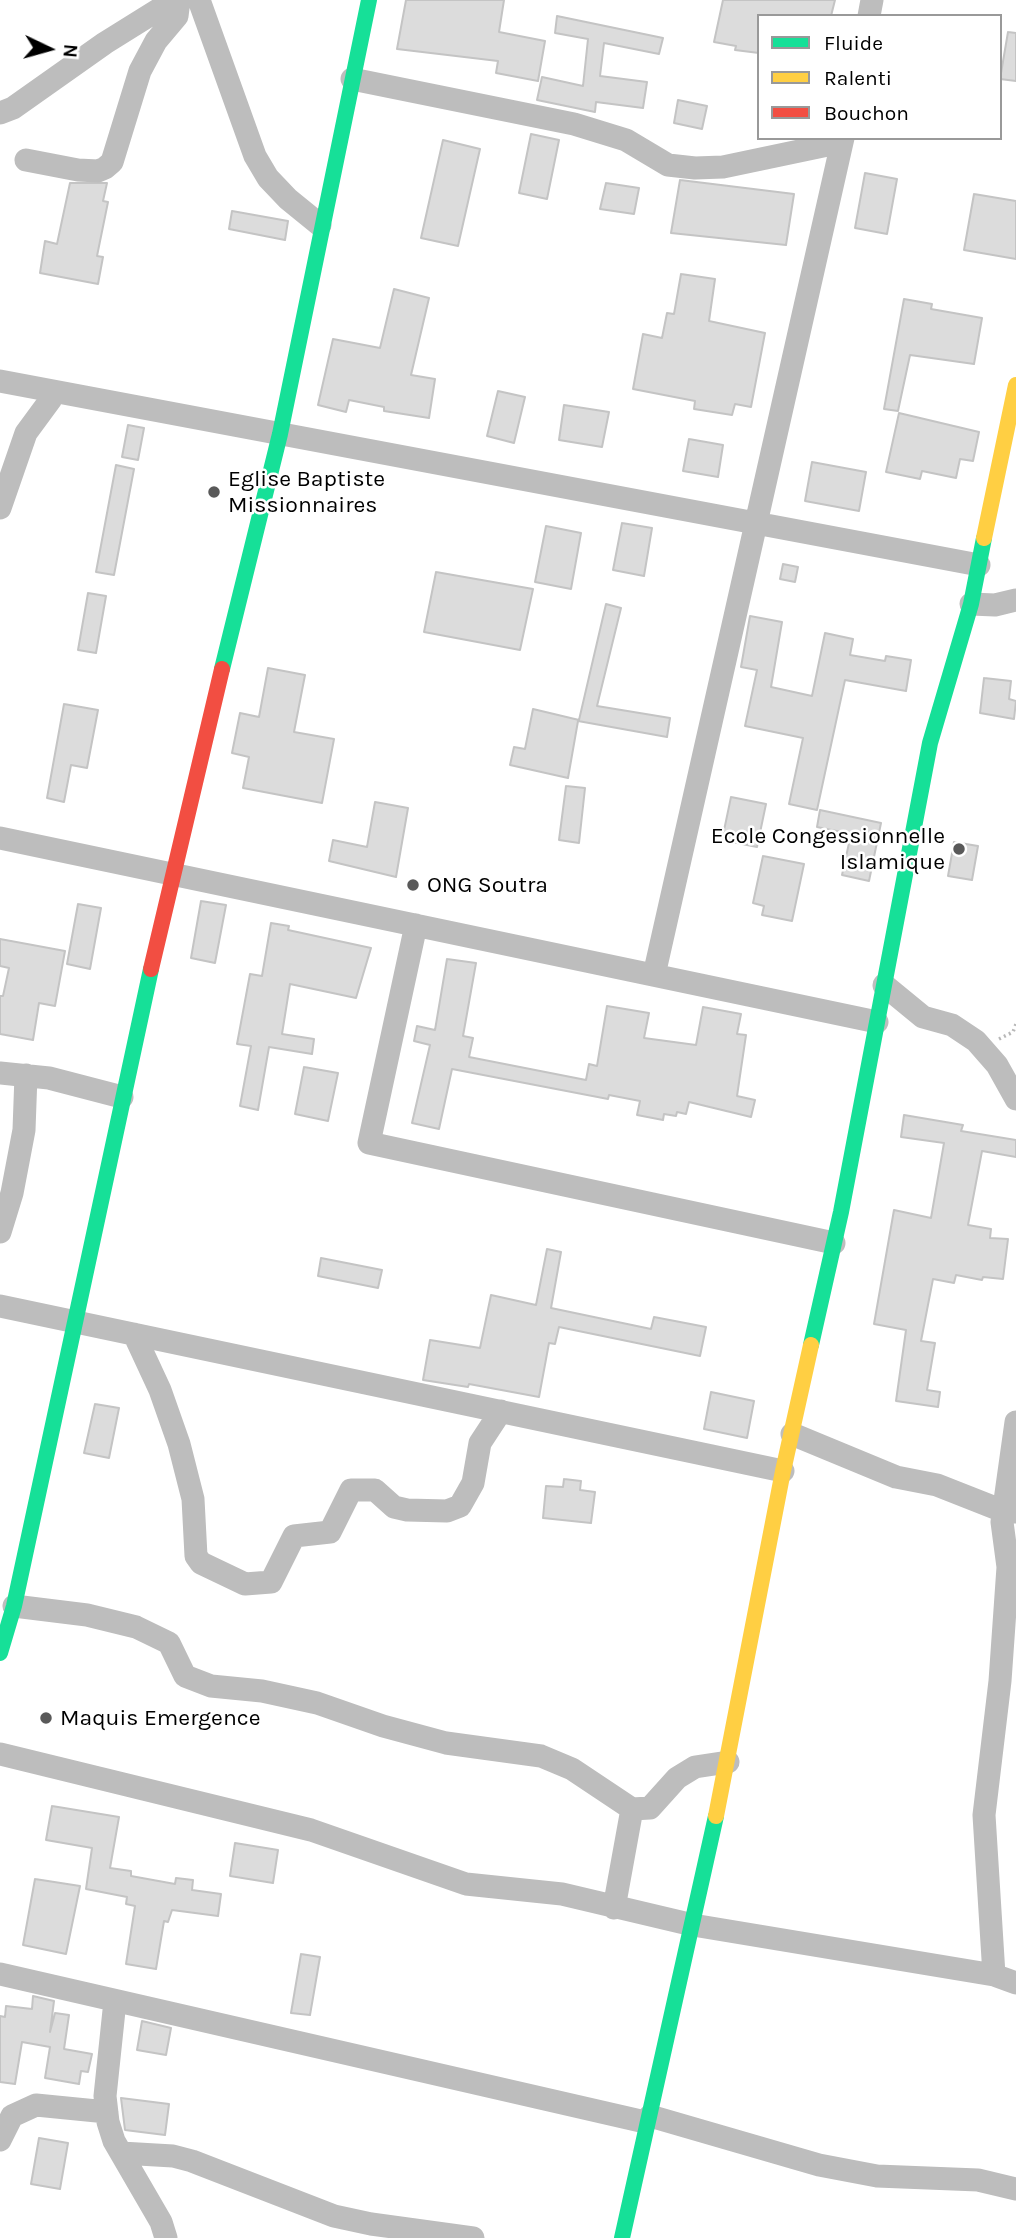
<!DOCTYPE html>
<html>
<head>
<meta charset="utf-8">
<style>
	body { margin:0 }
	#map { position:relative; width:1016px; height:2238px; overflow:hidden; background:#fff; font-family:Karla,sans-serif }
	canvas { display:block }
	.legend { position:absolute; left:757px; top:14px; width:245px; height:126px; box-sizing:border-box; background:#fff; border:2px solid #999; margin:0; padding:9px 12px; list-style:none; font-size:21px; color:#000 }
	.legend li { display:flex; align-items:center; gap:14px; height:35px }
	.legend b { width:35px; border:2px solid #999 }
	.north { position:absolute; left:14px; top:14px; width:70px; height:70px; -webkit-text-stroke:5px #fff; paint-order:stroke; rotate:95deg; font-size:19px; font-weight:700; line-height:28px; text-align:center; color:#000 }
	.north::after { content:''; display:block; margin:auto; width:24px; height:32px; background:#000; clip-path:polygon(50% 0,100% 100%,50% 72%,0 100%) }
</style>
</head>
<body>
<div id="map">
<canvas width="1016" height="2238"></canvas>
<ul class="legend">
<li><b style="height:9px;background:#16e098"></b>Fluide</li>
<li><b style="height:9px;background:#ffcf43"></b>Ralenti</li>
<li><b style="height:9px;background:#f24e42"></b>Bouchon</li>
</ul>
<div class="north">N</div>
</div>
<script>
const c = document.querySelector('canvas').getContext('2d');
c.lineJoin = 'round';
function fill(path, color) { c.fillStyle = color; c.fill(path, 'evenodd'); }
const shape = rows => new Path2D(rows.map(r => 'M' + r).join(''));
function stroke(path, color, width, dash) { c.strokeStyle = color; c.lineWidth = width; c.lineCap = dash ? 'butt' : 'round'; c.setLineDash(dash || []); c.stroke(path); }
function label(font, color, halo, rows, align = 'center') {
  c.font = font + ' Karla,sans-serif'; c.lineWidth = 5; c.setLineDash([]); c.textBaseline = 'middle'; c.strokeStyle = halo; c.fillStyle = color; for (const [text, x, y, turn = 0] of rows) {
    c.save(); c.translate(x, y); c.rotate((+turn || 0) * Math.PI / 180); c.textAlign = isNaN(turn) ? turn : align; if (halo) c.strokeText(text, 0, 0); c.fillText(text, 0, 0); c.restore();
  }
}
const building = shape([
	[406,0,504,0,499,32,545,41,538,81,496,73,498,61,397,49,406,0],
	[723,0,835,0,831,16,759,16,759,53,735,50,736,46,714,42,723,0],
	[557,16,663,38,659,54,604,43,600,76,647,82,643,108,596,102,595,112,537,100,542,77,583,86,588,39,555,33,557,16],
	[1008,32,1016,33,1016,81,1000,79,1008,32],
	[678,100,707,106,702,129,674,123,678,100],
	[531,134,559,140,547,199,519,193,531,134],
	[443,140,480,149,458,246,421,238,443,140],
	[865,173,897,179,887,234,855,228,865,173],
	[680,180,794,194,786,245,671,233,680,180],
	[70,183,107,183,103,201,108,202,97,256,103,257,98,284,40,273,45,241,57,244,70,183],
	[606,183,639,188,634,214,600,209,606,183],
	[974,194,1016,201,1016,259,964,250,974,194],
	[232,211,288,221,285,240,229,229,232,211],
	[681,274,715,279,709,321,765,333,751,407,735,404,732,415,694,409,695,401,633,389,643,334,662,338,667,313,674,314,681,274],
	[394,289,429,298,411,375,435,379,429,418,384,411,384,407,349,400,346,412,318,405,333,339,380,348,394,289],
	[904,299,932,304,931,309,982,318,974,364,910,355,898,411,884,409,904,299],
	[498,391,525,397,514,443,487,436,498,391],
	[564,405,609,412,602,447,559,440,564,405],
	[899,413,979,432,973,461,960,459,956,478,922,471,920,479,886,472,899,413],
	[128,425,144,428,138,460,122,457,128,425],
	[689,439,723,445,718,477,683,471,689,439],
	[812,462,866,472,859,511,805,501,812,462],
	[116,465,134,469,114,575,96,572,116,465],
	[622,523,652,528,644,576,613,570,622,523],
	[546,526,581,533,571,589,535,582,546,526],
	[783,564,798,567,795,582,780,579,783,564],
	[436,572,533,589,520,650,424,632,436,572],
	[88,593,106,596,96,653,78,650,88,593],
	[606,604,621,608,597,706,670,718,667,737,578,721,568,778,510,765,514,747,525,749,533,709,579,720,606,604],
	[750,616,782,622,771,687,812,696,825,633,853,639,850,655,885,661,886,656,911,660,906,691,845,680,817,810,789,804,803,738,745,726,757,670,741,667,750,616],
	[268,668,305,675,294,732,334,739,322,803,243,788,249,757,232,753,240,713,259,717,268,668],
	[984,678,1011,681,1009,699,1016,701,1014,719,980,713,984,678],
	[64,704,98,710,87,768,71,765,64,802,47,798,64,704],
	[566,786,585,788,579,843,559,840,566,786],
	[731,797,766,804,757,847,722,840,731,797],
	[375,802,408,808,396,877,329,861,333,840,367,847,375,802],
	[820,810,881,823,869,881,842,875,851,834,817,827,820,810],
	[954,842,978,846,972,880,948,876,954,842],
	[763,856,804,864,792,921,762,915,764,906,753,903,763,856],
	[201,901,226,905,215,963,191,958,201,901],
	[78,904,101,908,90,969,67,964,78,904],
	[271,923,289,926,288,930,371,948,356,998,290,984,282,1034,314,1039,312,1054,269,1047,258,1110,240,1106,251,1046,237,1044,250,974,262,976,271,923],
	[0,939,65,951,55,1006,39,1003,33,1040,0,1034,0,996,3,996,9,968,0,966,0,939],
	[447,959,476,963,463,1036,473,1038,469,1057,586,1080,589,1064,597,1066,607,1006,649,1013,644,1038,696,1045,703,1007,741,1014,737,1034,746,1035,737,1096,755,1100,751,1117,689,1102,686,1114,677,1112,676,1116,664,1114,663,1120,637,1115,640,1101,609,1095,608,1099,452,1069,439,1129,412,1123,430,1045,414,1041,417,1026,435,1030,447,959],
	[304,1067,338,1073,328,1121,295,1114,304,1067],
	[904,1115,963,1125,961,1131,1016,1140,1016,1157,982,1151,968,1225,991,1229,990,1238,1008,1239,1003,1279,983,1277,982,1280,956,1275,954,1283,933,1279,921,1341,935,1343,927,1390,940,1392,938,1407,896,1401,906,1330,874,1324,894,1210,931,1218,944,1143,901,1137,904,1115],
	[547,1249,561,1252,551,1308,651,1329,654,1317,706,1327,700,1356,559,1327,555,1344,549,1343,539,1397,469,1384,468,1387,423,1380,430,1340,480,1348,491,1295,536,1305,547,1249],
	[321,1258,382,1270,378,1288,318,1276,321,1258],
	[711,1392,754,1401,747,1438,704,1429,711,1392],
	[95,1404,119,1408,109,1458,84,1453,95,1404],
	[564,1479,581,1481,580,1490,595,1492,591,1523,543,1518,546,1486,563,1487,564,1479],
	[52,1806,119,1817,110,1868,131,1871,131,1876,175,1884,176,1878,193,1880,192,1890,221,1894,218,1916,172,1910,168,1922,164,1921,156,1969,126,1964,135,1906,126,1904,127,1897,86,1889,92,1848,46,1840,52,1806],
	[235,1843,278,1850,273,1883,230,1876,235,1843],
	[35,1879,80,1886,66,1954,23,1945,35,1879],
	[301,1954,320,1957,310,2015,291,2013,301,1954],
	[33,1996,54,2001,50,2032,55,2013,69,2015,64,2049,92,2054,88,2072,81,2071,79,2084,45,2078,50,2047,22,2042,15,2084,0,2082,0,2016,5,2017,6,2006,32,2009,33,1996],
	[142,2021,171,2028,166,2055,137,2050,142,2021],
	[121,2098,169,2104,165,2135,125,2130,121,2098],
	[39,2138,68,2143,60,2189,31,2184,39,2138]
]);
const path = shape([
	[999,1039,1013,1032,1016,1024]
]);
const street = shape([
	[199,0,255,156,268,178,288,199,320,225],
	[869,16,872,0],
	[352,79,574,124,626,140,668,165,695,168,723,167,842,142],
	[0,113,13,108,105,43,174,0],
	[26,160,78,170,98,171,105,168,112,162,140,71,156,41,177,16,179,0],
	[0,381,979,565],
	[0,508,26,433,51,399,50,391],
	[971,604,995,605,1016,600],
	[0,838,877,1022],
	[416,925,369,1143,834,1243],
	[654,975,843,138],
	[884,985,923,1017,952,1025,976,1041,997,1065,1016,1099],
	[0,1073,49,1078,122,1097],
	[0,1232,12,1193,24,1130,26,1075],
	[0,1306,783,1471],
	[134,1334,160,1390,179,1444,193,1499,196,1556,201,1563,245,1584,271,1582,294,1536,330,1532,351,1490,375,1490,394,1507,407,1510,447,1511,460,1506,473,1483,480,1443,501,1411],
	[792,1434,896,1477,937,1485,1003,1511,1016,1512],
	[14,1606,87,1615,136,1627,169,1643,185,1676,211,1686,262,1691,317,1703,383,1726,446,1743,541,1756,572,1769,632,1809,650,1808,677,1778,695,1767,728,1762],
	[0,1754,311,1830,466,1884,562,1894,693,1925,994,1975,1016,1983],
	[614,1908,632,1809],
	[0,1974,645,2122],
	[994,1975,984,1815,1000,1681,1008,1567,1002,1522,1016,1422],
	[115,2001,105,2096,108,2122,114,2141,161,2222,166,2238],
	[650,2116,819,2165,877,2176,978,2180,1016,2189],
	[0,2140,12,2116,36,2105,107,2112],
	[121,2153,173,2156,192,2161,334,2216,371,2224,473,2238]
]);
const fast = shape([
	[222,669,280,434,369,0],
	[811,1345,841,1212,930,743,971,604,984,538],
	[0,1653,14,1606,151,969],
	[622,2238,716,1816]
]);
const slow = shape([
	[984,538,1016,385],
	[716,1816,783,1471,811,1345]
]);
const jam = shape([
	[151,969,222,669]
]);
const markers = [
	[214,492,7,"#595959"],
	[959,849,7,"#595959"],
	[413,885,7,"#595959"],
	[46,1718,7,"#595959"]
];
const poiNames = [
	["Eglise Baptiste",228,479],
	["Missionnaires",228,505],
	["Ecole Congessionnelle",945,836,"right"],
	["Islamique",945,862,"right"],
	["ONG Soutra",427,885],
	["Maquis Emergence",60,1718]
];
fill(building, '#dcdcdc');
stroke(building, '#c4c4c4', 2);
stroke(path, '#b8b8b8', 3.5, [2, 3.5]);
stroke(street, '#bdbdbd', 23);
stroke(fast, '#16e098', 16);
stroke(slow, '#ffcf43', 16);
stroke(jam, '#f24e42', 16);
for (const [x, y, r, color] of markers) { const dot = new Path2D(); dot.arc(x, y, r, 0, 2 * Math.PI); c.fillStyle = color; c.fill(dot); stroke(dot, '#fff', 2.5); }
label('23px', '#000', '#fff', poiNames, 'left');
</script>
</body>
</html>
